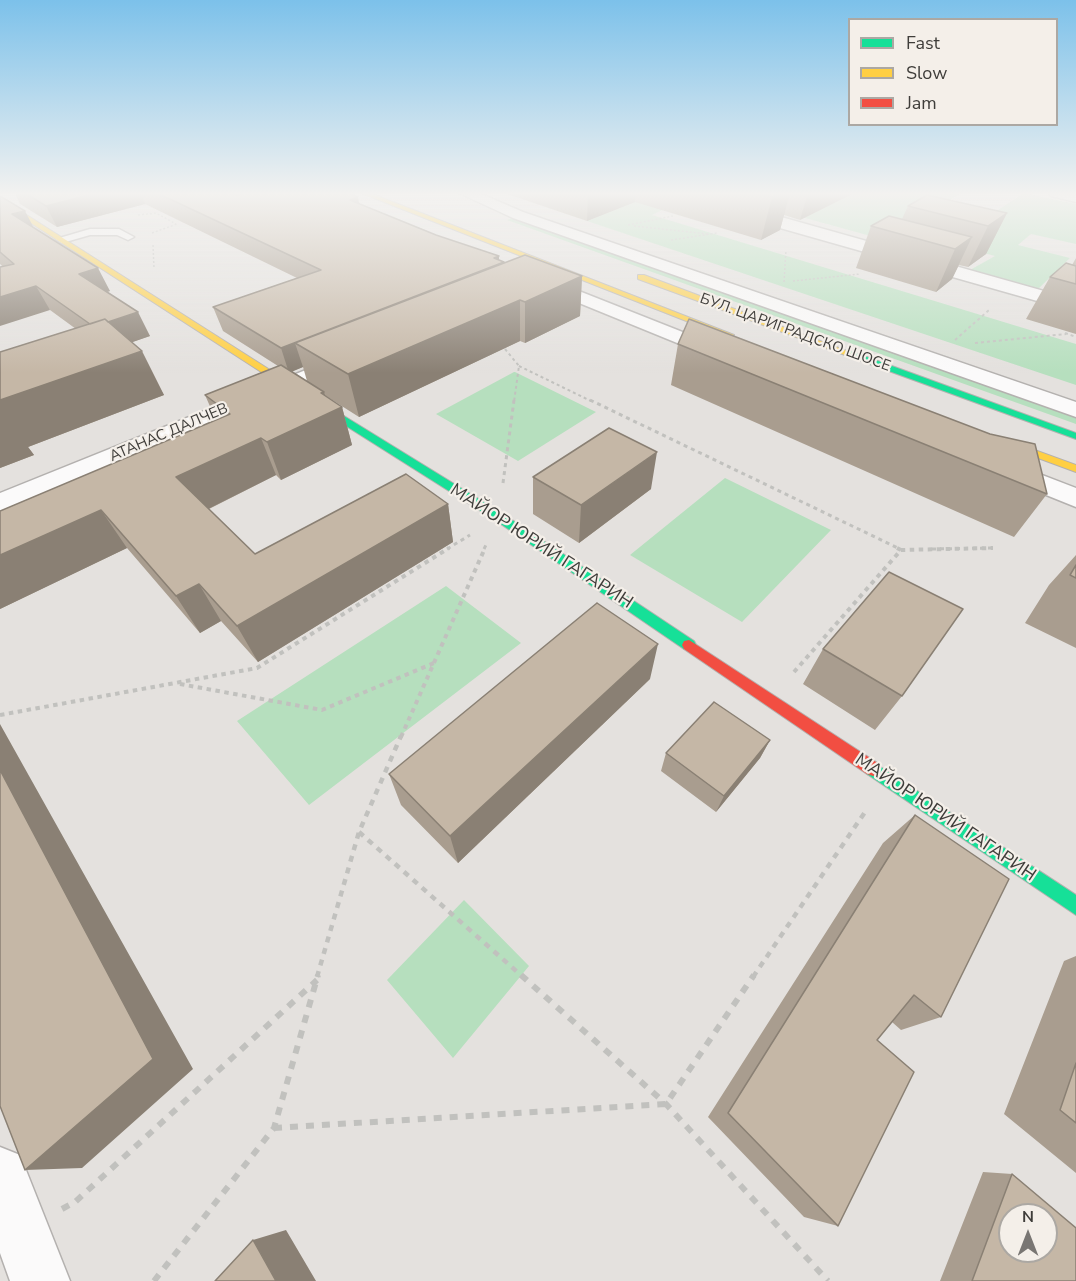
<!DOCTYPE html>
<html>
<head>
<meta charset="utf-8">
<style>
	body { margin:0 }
	#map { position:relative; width:1076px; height:1281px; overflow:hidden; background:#e4e1de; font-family:"Nunito Sans",sans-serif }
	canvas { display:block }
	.legend { position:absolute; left:848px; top:18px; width:210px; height:108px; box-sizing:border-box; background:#f4efe9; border:2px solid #aca8a3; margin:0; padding:8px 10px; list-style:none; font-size:18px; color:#3f3d3a }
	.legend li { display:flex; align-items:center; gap:12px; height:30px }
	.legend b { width:30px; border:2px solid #aca8a3 }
	.north { position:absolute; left:998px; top:1203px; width:60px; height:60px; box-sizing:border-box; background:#f4efe9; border:2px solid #aca8a3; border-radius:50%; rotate:0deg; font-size:16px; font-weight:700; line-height:24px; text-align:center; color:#3f3d3a }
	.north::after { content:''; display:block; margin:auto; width:21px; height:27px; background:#797673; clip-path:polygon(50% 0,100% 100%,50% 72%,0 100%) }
</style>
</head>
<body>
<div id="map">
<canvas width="1076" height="1281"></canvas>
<ul class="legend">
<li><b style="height:8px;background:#16e098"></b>Fast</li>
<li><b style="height:8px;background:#ffcf43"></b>Slow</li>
<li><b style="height:8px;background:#f24e42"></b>Jam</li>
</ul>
<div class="north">N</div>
</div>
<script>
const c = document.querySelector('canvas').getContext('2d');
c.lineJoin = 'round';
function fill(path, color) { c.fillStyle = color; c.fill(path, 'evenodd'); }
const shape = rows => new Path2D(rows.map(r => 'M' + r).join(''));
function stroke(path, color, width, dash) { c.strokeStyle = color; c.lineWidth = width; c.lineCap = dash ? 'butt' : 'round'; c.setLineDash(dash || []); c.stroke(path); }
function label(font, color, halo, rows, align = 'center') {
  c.font = font + ' "Nunito Sans",sans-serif'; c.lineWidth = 4.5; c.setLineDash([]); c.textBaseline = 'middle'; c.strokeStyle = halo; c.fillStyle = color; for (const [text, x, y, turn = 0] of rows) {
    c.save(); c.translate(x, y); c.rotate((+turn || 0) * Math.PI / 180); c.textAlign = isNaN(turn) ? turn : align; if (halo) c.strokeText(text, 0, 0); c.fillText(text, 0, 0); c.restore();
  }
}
const green = shape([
	[657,193,685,199,652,215,1076,344,1076,385,587,221],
	[854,193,961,193,885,240,787,213],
	[1024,193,1076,204,1076,244,1031,234,1018,245,1070,258,1038,289,970,270,995,256,912,234,963,233],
	[515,217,1076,415,1076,424,507,220],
	[514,372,515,372,596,412,518,461,436,414],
	[725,478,831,530,742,622,630,555],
	[446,586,521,643,309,805,237,721],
	[464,900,529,966,453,1058,387,980]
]);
const pathFar5 = shape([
	[138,215,156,213,176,224],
	[628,225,673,216],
	[634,226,708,234],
	[152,233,177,224],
	[671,240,717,233],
	[153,245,154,268],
	[793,281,860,274],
	[784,282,786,250]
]);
const pathFar4 = shape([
	[1065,333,1076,337],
	[955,340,989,310],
	[975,343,1066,334],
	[505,349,519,366,514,402],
	[519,366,593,402]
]);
const pathFar3 = shape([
	[590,400,900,549],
	[503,483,514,400],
	[447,549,470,535],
	[484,549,486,545],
	[932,549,993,548]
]);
const pathFar2 = shape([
	[897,548,901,550],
	[794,672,901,550,993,548],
	[180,684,322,710,434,663],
	[0,715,257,668,449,548],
	[401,737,485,548]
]);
const pathFar1 = shape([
	[359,832,523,977],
	[317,977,359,832,401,736],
	[753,977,865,812]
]);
const path = shape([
	[521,975,666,1104,828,1281],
	[274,1128,666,1104,754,975],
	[62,1209,75,1202,317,980],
	[154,1281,274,1128,318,975]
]);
const lane = shape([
	[90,229,119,229,134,237,128,240,117,235,90,235,62,243,56,239,90,229]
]);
const street = shape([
	[459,193,479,193,523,212,1076,402,1076,417,513,218,459,193],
	[676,193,696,193,1076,300,1076,312,699,205,676,193],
	[1049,193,1076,194,1076,202,1051,196,1049,193],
	[541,276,728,350,731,354,728,358,714,358,535,285,532,281,541,276],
	[348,353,355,355,359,359,355,363,0,512,0,493,348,353],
	[1003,460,1076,488,1076,507,994,474,990,468,994,462,1003,460],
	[0,1147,20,1155,70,1281,10,1281,0,1253,0,1147]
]);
const fast = shape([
	[848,350,1076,433,1076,439,845,355,845,351,848,350],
	[286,384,292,384,503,514,694,641,696,645,694,649,684,649,495,520,286,388,286,384],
	[873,762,1076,895,1076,915,867,774,865,769,867,764,873,762]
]);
const slow = shape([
	[361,193,370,193,734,335,727,337,361,193],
	[0,198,292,384,294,386,286,388,0,203,0,198],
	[638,275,644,275,852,353,845,355,638,279,638,275],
	[996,436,1076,465,1076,472,992,441,992,437,996,436]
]);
const jam = shape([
	[689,640,879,764,881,769,879,774,873,776,867,774,684,649,682,645,684,641,689,640]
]);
const wall = shape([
	[15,193,233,193,237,195,360,204,504,262,504,263,582,276,580,316,525,343,520,341,359,417,326,396,342,407,352,445,281,480,276,475,209,509,255,554,448,504,453,542,258,662,221,621,200,633,127,548,0,609,0,511,216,420,205,395,278,366,223,331,213,307,297,278,145,204,57,227,20,204],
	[303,367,307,381,292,371],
	[504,193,854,193,800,220,784,215,780,230,761,240,635,202,587,221],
	[0,196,34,228,110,291,107,292,150,336,132,342,164,395,28,447,34,455,0,468,0,352,76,329,50,310,0,264],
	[908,206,1007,213,986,254,968,267,959,265,952,279,936,292,856,268,871,226,902,219],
	[1076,258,1076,334,1026,319,1050,277,1072,265],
	[678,344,1047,494,1014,537,671,385],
	[533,477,651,489,579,543,533,514],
	[1076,555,1076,648,1025,623,1049,585],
	[823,649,902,696,875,730,803,684],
	[650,679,458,863,401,805,389,774],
	[770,740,760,758,716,812,661,771,666,753],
	[915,815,941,1017,901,1030,892,1022,877,1040,838,1226,804,1217,708,1117,883,843],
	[1076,956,1076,1173,1004,1114,1064,961],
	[983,1172,1012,1174,1076,1281,940,1281]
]);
const shadedWall = shape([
	[97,193,141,193,145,204,57,227,46,206],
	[588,193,636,193,635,202,587,221],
	[779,193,790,193,780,230,761,240,772,197],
	[808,193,854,193,800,220],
	[358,197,362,218,350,200],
	[25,211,36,232,12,214],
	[1007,213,986,254,968,267,988,226],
	[972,237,952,279,936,292,955,249],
	[499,256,499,264,504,262,504,285,295,343,303,367,289,373,281,348],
	[98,268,110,291,91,297,79,274],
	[582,276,580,316,525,343,525,302],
	[36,286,50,310,0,326,0,297],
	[520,300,520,341,359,417,348,374],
	[138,312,150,336,107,351,94,327],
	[142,351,164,395,28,447,34,455,0,468,0,400],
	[324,392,330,413,342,407,352,445,281,480,267,442,321,393],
	[261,438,276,475,196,515,176,477],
	[657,452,651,489,579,543,581,505],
	[448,504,453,542,258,662,237,626],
	[101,510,127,548,0,609,0,555],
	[199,584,221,621,200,633,176,596],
	[658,644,650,679,458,863,450,836],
	[0,724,193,1069,82,1168,25,1170,0,770],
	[770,740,760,758,716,812,724,796],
	[286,1230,316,1281,276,1281,253,1240]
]);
const building = shape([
	[25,193,97,193,46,206,25,193],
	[157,193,233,193,237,195,244,193,349,193,358,197,350,200,436,235,499,256,494,258,504,262,281,348,213,307,321,270,157,193],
	[758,193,779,193,772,197,758,193],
	[927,195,1007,213,988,226,908,206,927,195],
	[0,196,25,211,12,214,98,268,79,274,138,312,108,322,105,319,90,324,36,286,0,297,0,267,14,264,0,252,0,196],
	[889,216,972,237,955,249,871,226,889,216],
	[525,255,582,276,525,302,520,300,348,374,295,343,525,255],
	[1066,263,1076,266,1076,284,1050,277,1066,263],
	[105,319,142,351,0,400,0,352,105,319],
	[689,319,990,434,1035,444,1047,494,678,344,689,319],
	[281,365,324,392,321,393,342,407,267,442,261,438,176,477,255,554,406,474,448,504,237,626,199,584,176,596,101,510,0,555,0,511,230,414,205,395,281,365],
	[609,428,657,452,581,505,533,477,609,428],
	[1076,565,1076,578,1070,575,1076,565],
	[889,572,963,609,902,696,823,649,889,572],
	[597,603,658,644,450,836,389,774,597,603],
	[714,702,770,740,724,796,666,753,714,702],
	[0,770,153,1059,25,1170,0,1106,0,770],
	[915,815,1009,879,941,1017,914,995,877,1040,914,1072,838,1226,728,1113,915,815],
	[1076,1063,1076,1123,1060,1110,1076,1063],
	[1012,1174,1076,1228,1076,1281,972,1281,1012,1174],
	[1010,1215,1046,1215,1046,1251,1010,1251,1010,1215],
	[253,1240,276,1281,215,1281,253,1240]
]);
const farStreetnames = [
	["БУЛ. ЦАРИГРАДСКО ШОСЕ",795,333,20],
	["АТАНАС ДАЛЧЕВ",169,433,-23]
];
const streetNames = [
	["МАЙОР ЮРИЙ ГАГАРИН",541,547,33],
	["МАЙОР ЮРИЙ ГАГАРИН",945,818,34]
];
fill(green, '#b6dfbe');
stroke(lane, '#b4b1af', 3);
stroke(street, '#b4b1af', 3);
stroke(fast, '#b4b1af', 2);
stroke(slow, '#b4b1af', 2);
stroke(jam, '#b4b1af', 2);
stroke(pathFar5, '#c1c1be', 1.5, [2, 2]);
stroke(pathFar4, '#c1c1be', 2, [3, 3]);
stroke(pathFar3, '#c1c1be', 3, [4, 4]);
stroke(pathFar2, '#c1c1be', 4, [4.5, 4.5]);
stroke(pathFar1, '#c1c1be', 4.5, [6, 6]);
stroke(path, '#c1c1be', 6, [8, 8]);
fill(lane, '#fbfafa');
fill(street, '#fbfafa');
fill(fast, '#16e098');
fill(slow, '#ffcf43');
fill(jam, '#f24e42');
fill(wall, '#a99d8f');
fill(shadedWall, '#8a8074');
fill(building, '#c5b7a6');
stroke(building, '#8a8074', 1.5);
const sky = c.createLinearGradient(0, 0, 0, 373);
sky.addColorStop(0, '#7cc1ea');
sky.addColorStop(0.52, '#f3f2f0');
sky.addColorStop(1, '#f3f2f000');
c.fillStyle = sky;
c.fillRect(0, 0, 1076, 373);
label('15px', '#3f3d3a', '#f4efe9', farStreetnames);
label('18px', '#3f3d3a', '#f4efe9', streetNames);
</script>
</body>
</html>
